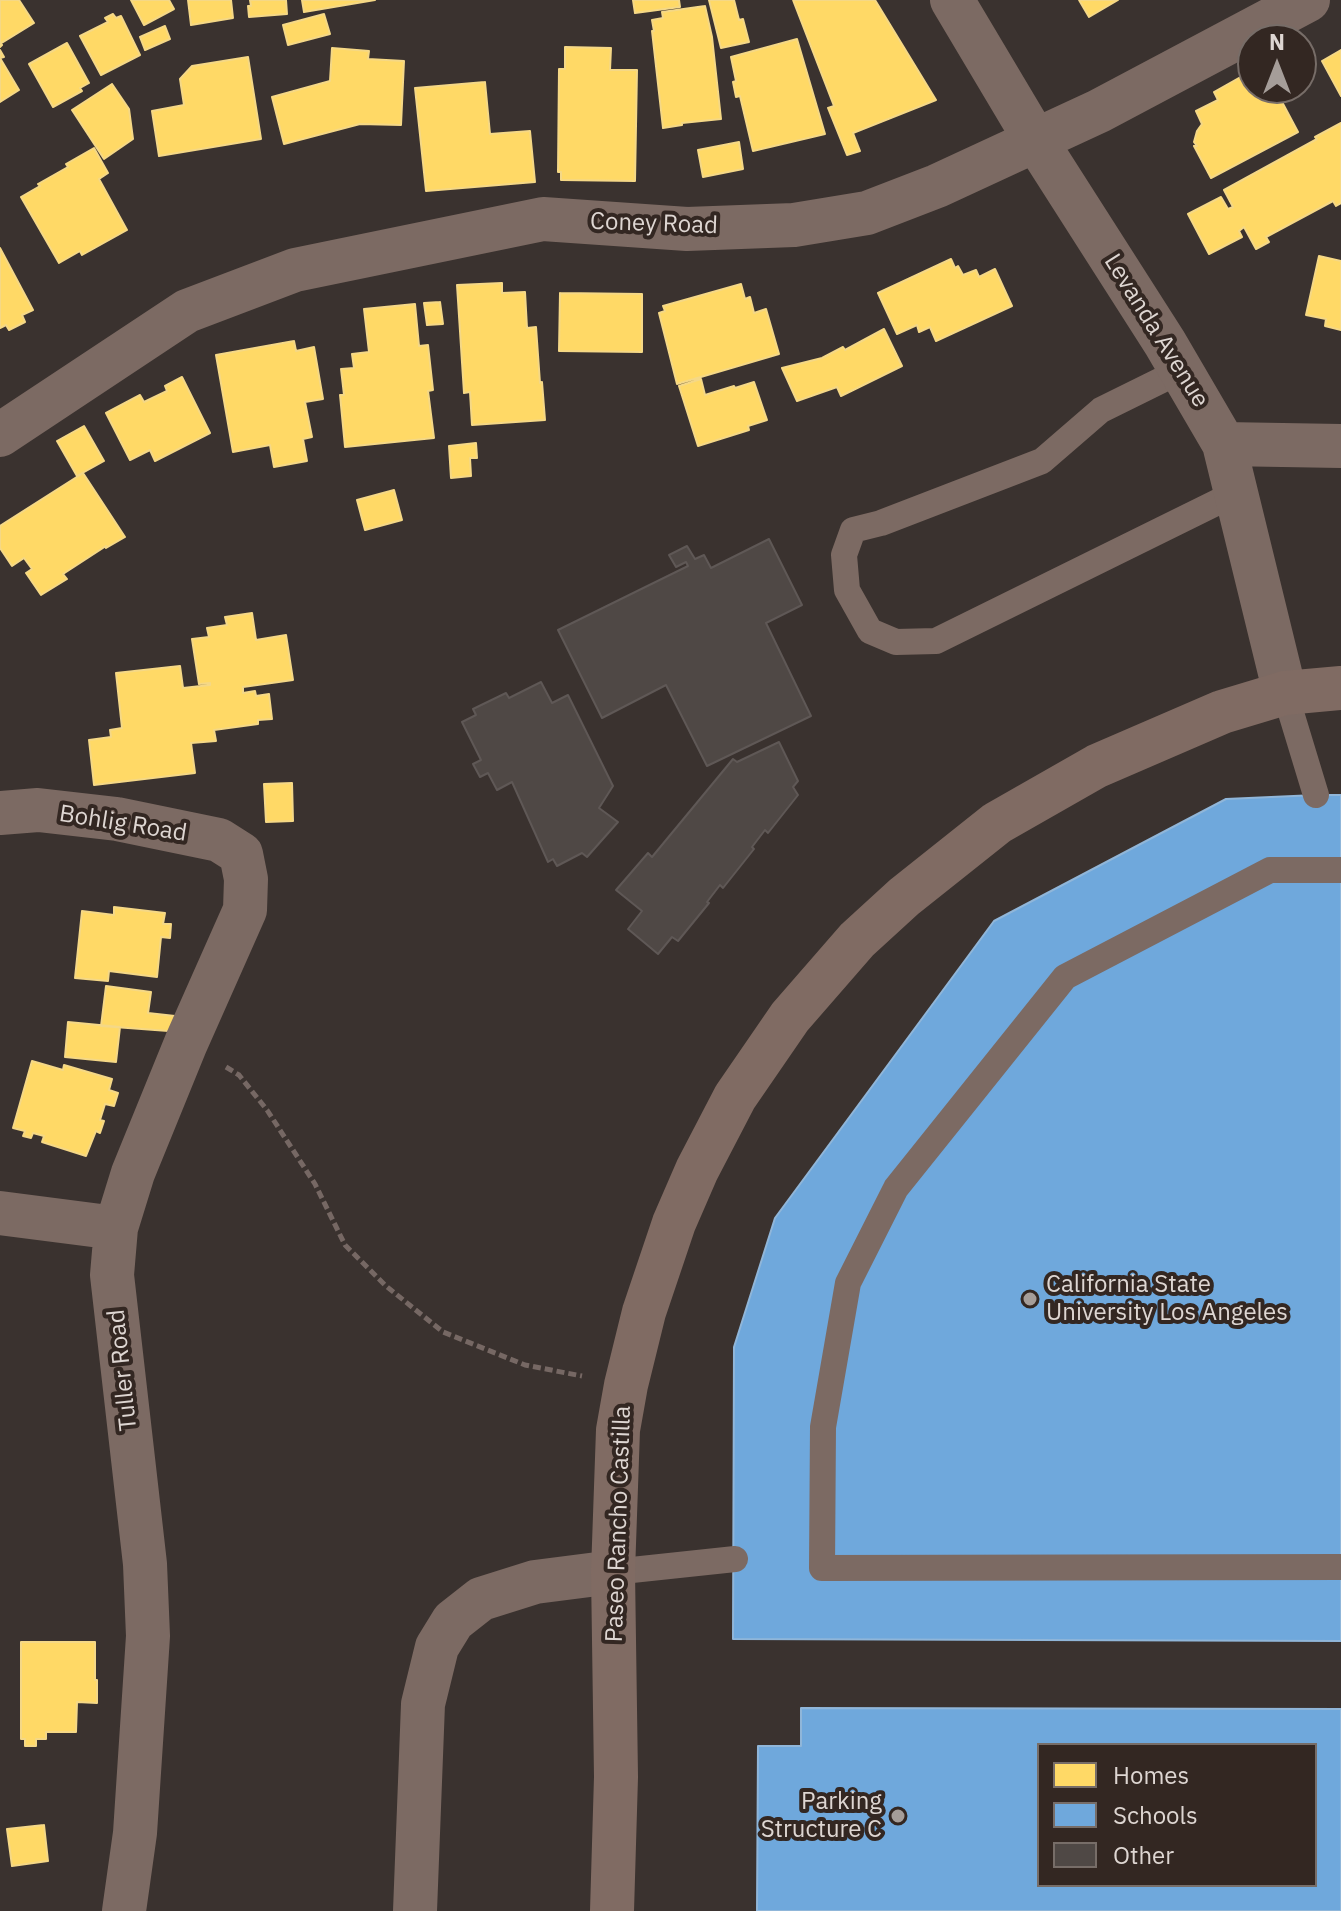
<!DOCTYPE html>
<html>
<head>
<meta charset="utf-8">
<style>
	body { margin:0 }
	#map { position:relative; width:1341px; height:1911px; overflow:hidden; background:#3a322f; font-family:"IBM Plex Sans",sans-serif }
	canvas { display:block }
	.legend { position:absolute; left:1037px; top:1743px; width:280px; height:144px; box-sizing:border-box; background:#332722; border:2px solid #776d68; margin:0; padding:10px 14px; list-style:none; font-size:24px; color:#ded6d2 }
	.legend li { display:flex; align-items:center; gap:16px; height:40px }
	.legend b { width:40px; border:2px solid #776d68 }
	.north { position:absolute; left:1237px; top:24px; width:80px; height:80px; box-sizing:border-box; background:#332722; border:2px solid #776d68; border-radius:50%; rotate:0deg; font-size:22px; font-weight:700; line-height:32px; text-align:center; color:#ded6d2 }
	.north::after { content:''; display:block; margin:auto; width:28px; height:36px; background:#a59d99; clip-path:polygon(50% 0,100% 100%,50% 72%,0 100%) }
</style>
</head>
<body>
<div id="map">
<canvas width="1341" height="1911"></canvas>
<ul class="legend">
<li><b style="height:22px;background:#ffd966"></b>Homes</li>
<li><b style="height:22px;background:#6fa8dc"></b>Schools</li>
<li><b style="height:22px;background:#4f4845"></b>Other</li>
</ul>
<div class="north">N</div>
</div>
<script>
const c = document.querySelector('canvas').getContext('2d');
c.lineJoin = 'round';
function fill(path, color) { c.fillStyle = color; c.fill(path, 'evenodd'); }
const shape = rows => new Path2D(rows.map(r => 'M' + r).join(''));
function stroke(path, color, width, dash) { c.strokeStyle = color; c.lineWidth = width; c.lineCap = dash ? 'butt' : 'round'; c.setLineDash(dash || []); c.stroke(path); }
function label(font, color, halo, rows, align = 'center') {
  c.font = font + ' "IBM Plex Sans",sans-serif'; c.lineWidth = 8; c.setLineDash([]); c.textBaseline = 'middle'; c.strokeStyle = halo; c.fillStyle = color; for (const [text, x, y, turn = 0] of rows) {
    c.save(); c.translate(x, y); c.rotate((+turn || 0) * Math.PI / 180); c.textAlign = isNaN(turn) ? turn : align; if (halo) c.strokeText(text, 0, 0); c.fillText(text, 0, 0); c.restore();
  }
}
const homes = shape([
	[0,0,19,0,34,23,0,44,2,45,0,47,0,0],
	[131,0,169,0,174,9,144,25,131,0],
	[188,0,231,0,233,18,191,25,188,0],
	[250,0,286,0,287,14,249,17,248,6,251,6,250,0],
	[302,0,375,0,304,12,302,0],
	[633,0,679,0,680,7,635,13,633,0],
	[709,0,734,0,739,20,743,19,749,42,721,48,709,0],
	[793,0,875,0,936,100,853,133,860,151,847,155,828,108,834,106,793,0],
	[1079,0,1118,0,1089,17,1079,0],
	[705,6,712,37,721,119,682,123,682,125,663,128,652,31,654,31,652,20,663,18,662,12,705,6],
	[113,14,116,18,121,16,140,55,101,75,80,36,108,22,105,18,113,14],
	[324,14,330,34,288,45,283,25,324,14],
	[165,26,170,39,145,50,140,37,165,26],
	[797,39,825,134,753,151,740,96,736,97,733,82,736,81,731,57,797,39],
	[67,43,89,83,80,88,82,91,53,107,29,64,67,43],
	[565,47,611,48,610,70,637,70,635,181,561,180,561,172,558,172,559,69,565,69,565,47],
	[332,48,369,51,368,59,404,61,401,125,360,124,284,144,272,97,330,81,332,48],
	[0,50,4,57,0,58,19,90,0,102,0,50],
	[1341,50,1341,96,1322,61,1341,50],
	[248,57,261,139,159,156,152,111,184,105,180,79,192,66,248,57],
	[1253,70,1253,88,1269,88,1276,103,1281,100,1298,132,1211,178,1194,146,1197,146,1194,142,1197,131,1202,124,1196,111,1218,100,1214,92,1253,70],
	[485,82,490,134,530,131,535,182,426,191,415,88,485,82],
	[112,84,129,109,133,139,104,159,72,110,112,84],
	[1341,123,1341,203,1336,206,1333,201,1266,237,1269,242,1256,249,1244,227,1239,231,1242,237,1209,254,1188,214,1221,197,1228,209,1233,207,1224,190,1317,139,1315,137,1341,123],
	[739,142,743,169,703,177,698,150,739,142],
	[94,148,108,173,99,179,127,230,82,255,80,251,59,263,21,197,40,186,38,184,68,167,66,164,94,148],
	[0,248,33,310,22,315,25,322,9,330,6,325,0,328,0,248],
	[1319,256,1341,261,1341,330,1325,326,1326,319,1306,315,1319,256],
	[951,259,955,268,958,266,963,275,976,270,979,277,995,269,1012,306,936,341,930,327,919,332,917,325,897,334,878,293,951,259],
	[502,283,502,293,525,292,527,328,536,327,540,383,542,382,545,420,472,425,470,392,464,393,457,285,502,283],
	[741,284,745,299,750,297,754,313,766,309,779,354,677,384,659,313,665,311,663,306,741,284],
	[560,293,642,294,642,352,559,351,560,293],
	[440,302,443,324,427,325,424,303,440,302],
	[415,304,419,346,428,345,433,390,428,391,434,438,345,447,340,395,344,395,341,369,354,368,352,354,369,352,364,309,415,304],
	[884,329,902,366,841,396,837,387,797,401,782,368,822,358,843,347,845,350,884,329],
	[294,341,296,351,314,347,323,399,305,402,312,437,303,439,307,461,274,467,270,445,233,452,216,355,294,341],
	[182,377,210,433,155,461,150,450,130,460,106,413,140,395,144,402,167,391,165,386,182,377],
	[701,379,705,395,734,386,735,388,754,382,767,420,748,426,749,430,698,446,679,386,701,379],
	[84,426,104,461,77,476,57,441,84,426],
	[476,443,477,458,470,458,471,476,451,478,449,446,476,443],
	[83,473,125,537,106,548,106,546,63,574,67,579,41,595,26,573,32,569,24,558,12,566,0,548,0,526,83,473],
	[394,490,402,520,365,530,357,500,394,490],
	[252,613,256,640,286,635,293,680,243,687,243,693,255,691,256,696,269,694,272,719,258,720,258,724,214,730,216,741,191,743,195,773,94,785,89,740,111,737,110,730,122,728,116,673,180,666,183,688,210,685,210,683,199,684,192,639,209,637,207,628,227,625,225,617,252,613],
	[292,783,293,821,266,822,264,784,292,783],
	[114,907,165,913,163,924,171,924,170,938,161,937,157,977,109,971,108,981,75,978,82,911,114,915,114,907],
	[106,986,151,992,148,1013,184,1017,182,1032,101,1026,106,986],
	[68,1022,120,1027,116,1062,65,1057,68,1022],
	[32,1061,63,1070,64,1065,112,1079,109,1090,118,1093,114,1106,105,1104,100,1120,104,1121,100,1133,96,1131,86,1156,42,1142,44,1136,33,1133,31,1138,23,1136,25,1131,13,1128,32,1061],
	[21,1642,95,1642,95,1680,97,1680,97,1703,77,1702,76,1732,46,1732,46,1739,36,1739,36,1746,25,1746,25,1739,21,1739,21,1642],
	[44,1825,48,1861,12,1866,7,1829,44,1825]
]);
const schools = shape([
	[1316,795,1341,795,1341,1641,733,1639,734,1347,775,1218,994,921,1226,799,1316,795],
	[801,1708,1341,1709,1341,1911,757,1911,758,1746,801,1746,801,1708],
	[1039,1745,1315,1745,1315,1885,1039,1885,1039,1745]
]);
const building = shape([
	[769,539,802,605,766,623,811,716,707,766,666,685,602,718,558,630,688,566,686,562,676,567,669,555,687,546,695,559,704,555,711,568,769,539],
	[541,682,552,703,568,695,613,786,599,808,618,822,587,857,582,853,557,866,553,859,548,862,512,782,497,790,488,773,480,777,473,764,481,760,462,722,476,715,473,709,506,693,509,698,541,682],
	[779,742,798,781,793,787,798,795,768,833,765,830,752,847,754,849,723,888,720,885,707,902,709,903,678,941,672,937,658,954,628,929,642,911,616,890,648,853,652,857,733,759,737,762,779,742]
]);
const path = shape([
	[226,1067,239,1075,267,1110,315,1184,345,1245,386,1286,443,1332,525,1365,582,1376]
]);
const lane = shape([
	[1182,370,1101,410,1042,461,881,523,853,530,844,555,847,590,870,631,896,642,936,641,1236,493],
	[1285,693,1316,795],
	[1341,870,1270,870,1065,977,896,1188,848,1283,823,1427,822,1568,1341,1567],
	[613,1572,735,1559]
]);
const street = shape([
	[952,0,1036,141,1165,343,1224,444,1285,693],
	[0,435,187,311,295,270,543,219,687,229,794,225,867,213,937,186,1099,111,1308,0],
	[1224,444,1341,446],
	[0,813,38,810,117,819,219,840,241,854,246,879,245,910,186,1043,133,1173,116,1228,112,1275,145,1564,148,1636,135,1833,124,1911],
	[0,1213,116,1228],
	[415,1911,423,1704,437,1647,453,1621,481,1599,535,1582,613,1572]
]);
const secondary = shape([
	[612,1911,616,1777,613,1572,618,1430,626,1385,644,1312,674,1223,697,1170,735,1097,790,1017,857,940,904,897,997,823,1097,766,1222,712,1285,693,1341,688]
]);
const markers = [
	[1030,1299,8,"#a59d99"],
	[898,1816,8,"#a59d99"]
];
const streetNames = [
	["Coney Road",654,224,2],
	["Levanda Avenue",1156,331,58],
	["Bohlig Road",123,824,9],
	["Tuller Road",123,1370,-96],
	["Paseo Rancho Castilla",619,1524,-88]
];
const poiNames = [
	["California State",1046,1285],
	["University Los Angeles",1046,1313],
	["Parking",882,1802,"right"],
	["Structure C",882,1830,"right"]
];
fill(homes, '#ffd966');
stroke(homes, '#f5d886', 2);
fill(schools, '#6fa8dc');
stroke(schools, '#90b6d9', 2);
fill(building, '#4f4845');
stroke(building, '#5f5856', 2);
stroke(path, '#766864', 5, [8, 4]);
stroke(lane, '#7c6a63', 26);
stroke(street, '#7c6a63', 44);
stroke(secondary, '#806b63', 44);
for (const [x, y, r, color] of markers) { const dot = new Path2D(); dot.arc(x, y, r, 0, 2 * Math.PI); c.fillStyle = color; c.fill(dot); stroke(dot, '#332722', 3); }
label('24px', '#ded6d2', '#332722', streetNames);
label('24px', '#ded6d2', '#332722', poiNames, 'left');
</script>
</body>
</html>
